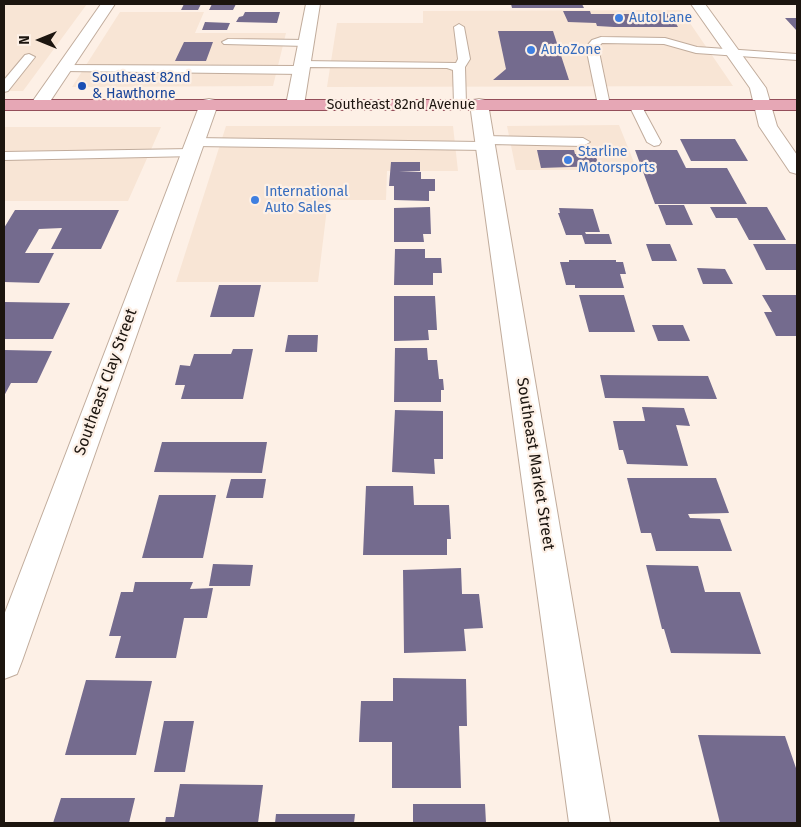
<!DOCTYPE html>
<html>
<head>
<meta charset="utf-8">
<style>
	body { margin:0 }
	#map { position:relative; width:801px; height:827px; overflow:hidden; background:#fdf0e6; font-family:"Fira Sans",sans-serif }
	canvas { display:block }
	.frame { position:absolute; inset:0; border:5px solid #1c150f; pointer-events:none }
	.north { position:absolute; left:15px; top:15px; width:50px; height:50px; -webkit-text-stroke:4px #fdf0e6; paint-order:stroke; rotate:270deg; font-size:14px; font-weight:700; line-height:20px; text-align:center; color:#1c150f }
	.north::after { content:''; display:block; margin:auto; width:18px; height:22px; background:#1c150f; clip-path:polygon(50% 0,100% 100%,50% 72%,0 100%) }
</style>
</head>
<body>
<div id="map">
<canvas width="801" height="827"></canvas>
<div class="frame"></div>
<div class="north">N</div>
</div>
<script>
const c = document.querySelector('canvas').getContext('2d');
c.lineJoin = 'round';
function fill(path, color) { c.fillStyle = color; c.fill(path, 'evenodd'); }
const shape = rows => new Path2D(rows.map(r => 'M' + r).join(''));
function stroke(path, color, width, dash) { c.strokeStyle = color; c.lineWidth = width; c.lineCap = dash ? 'butt' : 'round'; c.setLineDash(dash || []); c.stroke(path); }
function label(font, color, halo, rows, align = 'center') {
  c.font = font + ' "Fira Sans",sans-serif'; c.lineWidth = 4.5; c.setLineDash([]); c.textBaseline = 'middle'; c.strokeStyle = halo; c.fillStyle = color; for (const [text, x, y, turn = 0] of rows) {
    c.save(); c.translate(x, y); c.rotate((+turn || 0) * Math.PI / 180); c.textAlign = isNaN(turn) ? turn : align; if (halo) c.strokeText(text, 0, 0); c.fillText(text, 0, 0); c.restore();
  }
}
const commercial = shape([
	[4,4,87,4,23,91,4,91],
	[681,10,733,86,327,87,337,23,423,23,423,11],
	[120,12,204,12,195,33,286,33,273,86,72,87],
	[619,125,637,170,516,170,507,126],
	[226,126,453,126,458,171,387,171,386,200,328,200,318,282,176,282],
	[4,127,161,127,128,201,4,201]
]);
const building = shape([
	[184,4,201,4,198,10,181,10],
	[212,4,236,4,233,10,209,10],
	[511,4,582,4,584,8,512,8],
	[563,11,590,11,591,14,670,14,678,27,614,27,597,26,596,23,568,22],
	[245,12,280,12,277,23,236,22,239,17,243,16],
	[785,18,797,18,797,31],
	[205,22,230,23,227,30,202,30],
	[498,31,553,31,569,80,493,80,506,69],
	[184,42,213,42,206,61,175,61],
	[680,139,735,139,748,161,691,161],
	[537,150,574,150,575,154,595,154,599,166,541,168],
	[635,150,677,150,686,168,727,168,747,204,655,204],
	[391,162,420,162,420,171,399,172,421,172,421,179,435,179,435,191,429,191,429,201,394,200,394,186,389,186],
	[658,205,684,205,693,225,666,225],
	[430,207,431,234,423,234,424,242,394,242,394,208],
	[710,207,767,207,786,240,749,240,737,218,716,218],
	[559,208,593,209,600,232,585,232,586,234,609,234,612,244,585,244,582,235,566,235,558,213,560,213],
	[15,210,119,210,101,249,51,249,62,228,39,229,25,253,54,253,39,283,4,282,4,228],
	[646,244,670,244,677,261,652,261],
	[753,244,797,244,797,270,766,270],
	[395,249,425,249,425,258,441,258,442,273,433,273,433,285,394,285],
	[569,260,616,260,616,262,623,262,626,274,620,274,624,288,575,288,575,285,566,285,560,262,569,262],
	[697,268,725,269,733,284,703,284],
	[219,285,261,285,254,317,210,317],
	[579,295,624,295,635,332,589,332],
	[762,295,797,295,797,336,776,336,764,312,772,312],
	[394,296,435,296,437,330,428,330,429,340,394,341],
	[4,302,70,303,53,339,4,339],
	[652,325,683,325,690,341,658,341],
	[288,335,318,335,317,352,285,352],
	[395,348,427,348,428,360,437,360,439,379,443,379,444,390,441,390,441,402,394,402],
	[233,349,253,349,243,399,181,399,185,385,175,385,180,365,190,366,194,354,231,354],
	[4,350,52,351,37,383,11,383,4,396],
	[600,375,708,376,717,399,605,398],
	[642,407,684,408,690,426,676,425,688,466,627,464,623,450,619,450,613,421,645,421],
	[395,410,443,411,443,459,434,459,435,474,392,472],
	[162,442,267,442,262,473,154,472],
	[627,478,716,478,729,513,688,514,690,518,720,519,732,551,656,551,651,533,641,533],
	[231,479,266,479,263,498,226,498],
	[366,486,413,486,414,505,449,505,451,539,447,539,447,555,363,555],
	[159,495,216,495,203,558,142,558],
	[213,564,253,565,250,586,209,586],
	[646,565,698,566,705,592,740,592,761,654,671,653,664,629,662,629],
	[461,568,462,594,479,594,483,628,464,629,466,651,404,653,403,570],
	[135,582,193,582,190,589,213,588,207,618,184,618,176,658,115,658,121,636,109,636,121,592,133,592],
	[393,678,466,679,467,726,459,726,461,788,392,788,392,742,359,742,361,701,393,701],
	[86,680,152,681,136,755,65,755],
	[164,721,194,721,185,772,154,772],
	[698,735,785,736,797,771,797,823,720,823],
	[180,784,263,785,258,823,165,823,166,817,174,817],
	[61,798,135,798,129,823,53,823],
	[413,804,485,804,486,823,413,823],
	[276,814,355,814,354,823,275,823]
]);
const service = shape([
	[459,24,464,27,470,59,465,67,466,104,460,108,454,104,453,70,447,68,306,67,308,70,302,74,64,71,58,68,64,65,298,66,296,64,302,61,456,63,458,59,454,27,459,24],
	[601,37,665,38,697,47,797,54,797,60,696,53,664,44,602,43,598,47,610,105,604,109,598,105,586,47,592,40,601,37],
	[228,39,306,40,312,43,306,46,224,44,222,42,228,39],
	[29,54,35,57,8,91,4,92,4,80,25,55,29,54],
	[635,101,641,105,661,142,659,145,654,146,647,142,629,105,635,101],
	[485,136,583,138,590,142,583,146,491,144,491,149,486,150,195,146,188,142,195,138,480,142,480,137,485,136],
	[191,149,198,153,196,156,4,160,4,152,191,149]
]);
const minor = shape([
	[101,4,115,4,45,109,33,109,30,105,101,4],
	[306,4,320,4,304,105,301,109,295,110,289,109,286,105,306,4],
	[691,4,705,4,766,88,777,126,797,155,797,174,790,172,759,126,750,88,691,4],
	[209,99,215,100,218,104,22,661,17,674,4,679,4,615,200,104,203,100,209,99],
	[479,99,485,100,488,104,610,823,569,823,470,104,473,100,479,99]
]);
const primary = shape([
	[4,100,797,100,797,110,4,110,4,100]
]);
const markers = [
	[619,18,5,"#3f7fe0"],
	[531,50,5,"#3f7fe0"],
	[82,86,5,"#1a4fb4"],
	[568,160,5,"#3f7fe0"],
	[255,200,5,"#3f7fe0"]
];
const farShopnames = [
	["Auto Lane",629,18],
	["AutoZone",541,50],
	["Starline",578,152],
	["Motorsports",578,168],
	["International",265,192],
	["Auto Sales",265,208]
];
const farTransitnames = [
	["Southeast 82nd",92,78],
	["& Hawthorne",92,94]
];
const farStreetnames = [
	["Southeast 82nd Avenue",401,105]
];
const streetNames = [
	["Southeast Clay Street",106,382,-70],
	["Southeast Market Street",535,464,81]
];
fill(commercial, '#f8e5d5');
fill(building, '#746b8e');
stroke(service, '#c1ac9c', 2);
stroke(minor, '#c1ac9c', 2);
stroke(primary, '#944e5a', 2);
fill(service, '#fff');
fill(minor, '#fff');
fill(primary, '#e6a7b5');
for (const [x, y, r, color] of markers) { const dot = new Path2D(); dot.arc(x, y, r, 0, 2 * Math.PI); c.fillStyle = color; c.fill(dot); stroke(dot, '#fdf0e6', 2); }
label('14px', '#366cbe', '#fdf0e6', farShopnames, 'left');
label('14px', '#164399', '#fdf0e6', farTransitnames, 'left');
label('14px', '#1c150f', '#fdf0e6', farStreetnames);
label('16px', '#1c150f', '#fdf0e6', streetNames);
</script>
</body>
</html>
